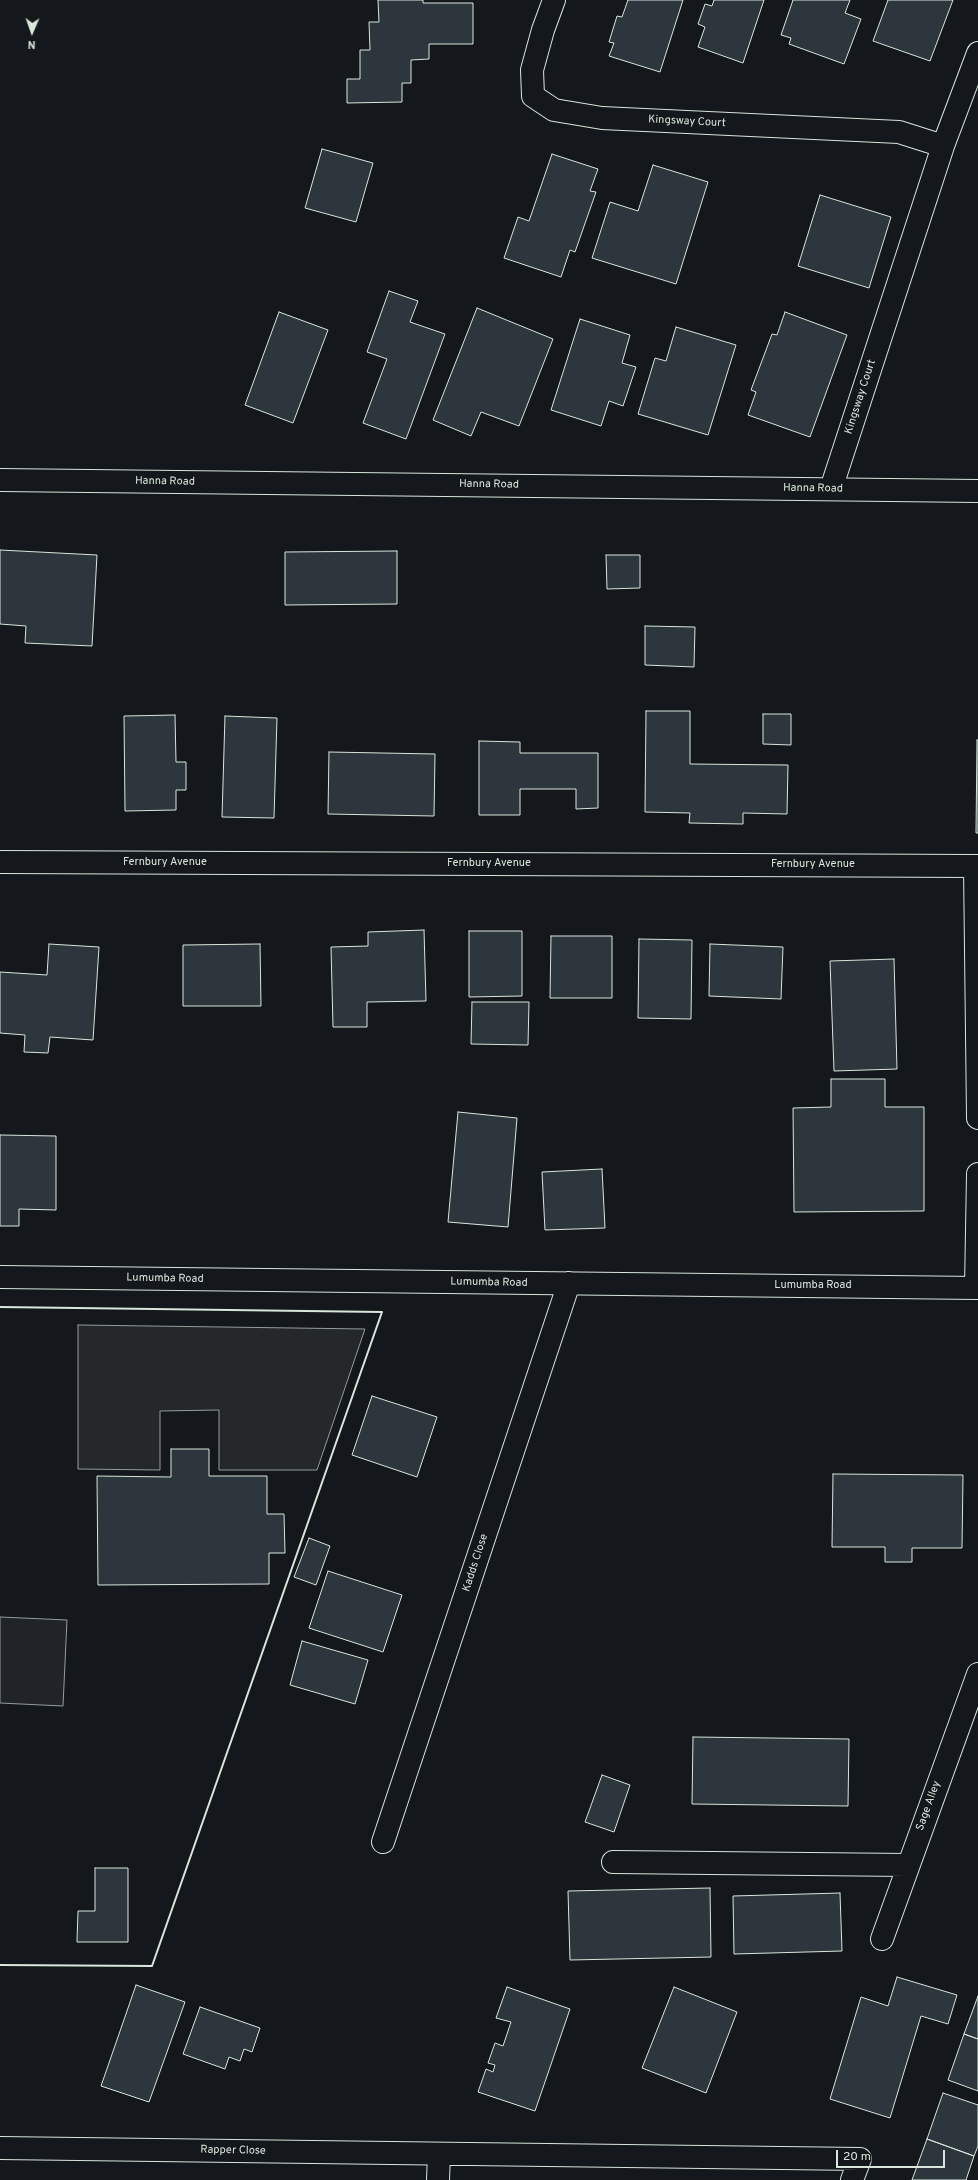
<!DOCTYPE html>
<html>
<head>
<meta charset="utf-8">
<style>
	body { margin:0 }
	#map { position:relative; width:978px; height:2180px; overflow:hidden; background:#14181c; font-family:Overpass,sans-serif }
	canvas { display:block }
	.north { position:absolute; left:12px; top:12px; width:40px; height:40px; -webkit-text-stroke:3px #14181c; paint-order:stroke; rotate:182deg; font-size:11px; font-weight:700; line-height:16px; text-align:center; color:#d8e6dc }
	.north::after { content:''; display:block; margin:auto; width:14px; height:18px; background:#d8e6dc; clip-path:polygon(50% 0,100% 100%,50% 72%,0 100%) }
	.scale { position:absolute; left:836px; top:2150px; width:109px; height:18px; box-sizing:border-box; border:2px solid #d8e6dc; border-top:0; padding-left:5px; font-size:12px; line-height:14px; white-space:nowrap; color:#d8e6dc; -webkit-text-stroke:3px #14181c; paint-order:stroke }
</style>
</head>
<body>
<div id="map">
<canvas width="978" height="2180"></canvas>
<div class="north">N</div>
<div class="scale">20 m</div>
</div>
<script>
const c = document.querySelector('canvas').getContext('2d');
c.lineJoin = 'round';
function fill(path, color) { c.fillStyle = color; c.fill(path, 'evenodd'); }
const shape = rows => new Path2D(rows.map(r => 'M' + r).join(''));
function stroke(path, color, width, dash) { c.strokeStyle = color; c.lineWidth = width; c.lineCap = dash ? 'butt' : 'round'; c.setLineDash(dash || []); c.stroke(path); }
function label(font, color, halo, rows, align = 'center') {
  c.font = font + ' Overpass,sans-serif'; c.lineWidth = 3; c.setLineDash([]); c.textBaseline = 'middle'; c.strokeStyle = halo; c.fillStyle = color; for (const [text, x, y, turn = 0] of rows) {
    c.save(); c.translate(x, y); c.rotate((+turn || 0) * Math.PI / 180); c.textAlign = isNaN(turn) ? turn : align; if (halo) c.strokeText(text, 0, 0); c.fillText(text, 0, 0); c.restore();
  }
}
const green = shape([
	[0,1617,67,1620,63,1706,0,1703,0,1617]
]);
const parking = shape([
	[78,1325,365,1329,317,1470,219,1470,219,1410,160,1411,160,1470,78,1469,78,1325]
]);
const building = shape([
	[378,0,423,0,423,3,473,3,473,44,429,44,429,59,411,60,411,83,402,83,402,102,347,103,347,79,360,79,360,50,370,50,369,22,379,22,378,0],
	[628,0,683,0,660,72,609,56,614,43,609,42,617,16,622,17,628,0],
	[714,0,764,0,743,63,698,47,705,27,698,24,705,4,712,6,714,0],
	[793,0,850,0,845,13,861,19,844,64,789,44,791,38,781,35,793,0],
	[888,0,953,0,930,61,873,41,888,0],
	[322,149,373,163,356,222,305,208,322,149],
	[552,154,598,169,590,191,596,192,575,252,570,250,561,277,504,258,518,217,529,221,552,154],
	[653,165,708,182,676,284,592,258,610,202,638,211,653,165],
	[820,195,891,217,869,288,798,266,820,195],
	[389,291,418,301,410,322,445,334,406,439,363,423,387,359,367,352,389,291],
	[477,308,553,339,519,426,481,412,471,436,433,420,477,308],
	[279,312,328,330,293,423,245,405,279,312],
	[785,312,847,335,810,437,748,415,756,392,751,390,772,334,777,335,785,312],
	[580,319,630,335,622,363,636,367,623,406,609,401,601,426,551,410,580,319],
	[676,327,736,345,708,435,638,414,655,358,666,361,676,327],
	[0,550,97,555,92,646,25,643,26,626,0,624,0,550],
	[397,551,397,604,285,605,285,552,397,551],
	[606,555,640,555,640,588,607,589,606,555],
	[645,626,695,627,694,667,645,665,645,626],
	[646,711,690,711,690,764,788,765,787,814,743,813,743,824,689,823,690,813,645,812,646,711],
	[763,714,791,714,791,745,763,744,763,714],
	[175,715,176,762,186,762,186,790,176,790,176,810,125,811,124,716,175,715],
	[225,716,277,718,274,818,222,817,225,716],
	[977,740,978,740,978,833,976,833,977,740],
	[479,741,520,742,520,753,598,753,598,808,576,809,576,789,520,789,520,815,479,815,479,741],
	[329,752,435,754,434,816,328,814,329,752],
	[424,930,426,1001,367,1002,367,1027,333,1027,331,947,368,946,368,932,424,930],
	[469,931,522,931,522,996,469,997,469,931],
	[551,936,612,936,612,998,550,998,551,936],
	[639,939,692,940,691,1019,638,1018,639,939],
	[49,944,99,947,93,1040,50,1037,48,1053,24,1052,25,1035,0,1033,0,972,47,975,49,944],
	[260,944,261,1006,183,1006,183,945,260,944],
	[710,944,783,947,781,999,709,996,710,944],
	[894,959,897,1069,834,1071,830,961,894,959],
	[472,1002,529,1002,528,1045,471,1044,472,1002],
	[831,1079,885,1079,885,1107,924,1107,924,1211,794,1212,793,1108,831,1107,831,1079],
	[458,1112,517,1118,508,1227,448,1222,458,1112],
	[0,1135,56,1136,56,1210,19,1209,19,1226,0,1226,0,1135],
	[602,1169,605,1228,545,1230,542,1172,602,1169],
	[372,1396,437,1417,417,1477,352,1455,372,1396],
	[171,1449,209,1449,209,1476,267,1476,267,1514,284,1514,285,1553,269,1553,269,1584,98,1585,97,1476,171,1477,171,1449],
	[833,1474,963,1475,962,1548,912,1548,912,1562,885,1562,885,1547,832,1547,833,1474],
	[309,1538,330,1546,316,1585,294,1577,309,1538],
	[328,1571,402,1595,383,1652,309,1628,328,1571],
	[302,1641,368,1660,355,1704,290,1685,302,1641],
	[693,1737,849,1739,848,1806,692,1804,693,1737],
	[602,1775,630,1785,614,1832,585,1822,602,1775],
	[95,1868,128,1868,128,1942,77,1942,78,1911,95,1911,95,1868],
	[710,1888,711,1957,570,1960,568,1891,710,1888],
	[840,1893,842,1951,734,1954,733,1896,840,1893],
	[897,1977,957,1995,948,2024,921,2016,890,2118,830,2099,861,1997,888,2006,897,1977],
	[136,1985,185,2002,149,2102,101,2086,136,1985],
	[507,1987,570,2009,535,2111,478,2092,486,2069,493,2072,495,2065,488,2063,495,2043,503,2046,511,2022,496,2018,507,1987],
	[674,1987,737,2012,706,2093,642,2068,674,1987],
	[978,1996,978,2039,964,2034,978,1996],
	[200,2007,260,2028,252,2052,244,2049,240,2061,229,2057,225,2069,183,2054,200,2007],
	[964,2034,978,2039,978,2091,948,2080,964,2034],
	[943,2093,978,2105,978,2146,974,2156,927,2139,943,2093],
	[927,2139,974,2156,966,2180,912,2180,927,2139]
]);
const minor = shape([
	[554,0,543,30,532,70,533,96,554,110,602,118,899,132,943,146],
	[831,489,943,146,978,53],
	[0,862,978,866],
	[975,866,978,1118],
	[0,1277,978,1288],
	[976,1288,978,1174],
	[383,1842,569,1283],
	[613,1862,907,1865],
	[882,1939,978,1674],
	[0,2148,860,2159,852,2180],
	[438,2180,439,2154]
]);
const tertiary = shape([
	[0,480,978,491]
]);
const wall = shape([
	[0,1307,382,1312,152,1966,0,1965]
]);
const streetNames = [
	["Kingsway Court",687,122,3],
	["Kingsway Court",861,397,-72],
	["Hanna Road",165,482,1],
	["Hanna Road",489,485,1],
	["Hanna Road",813,489,1],
	["Fernbury Avenue",165,863],
	["Fernbury Avenue",489,864],
	["Fernbury Avenue",813,865],
	["Lumumba Road",165,1279,1],
	["Lumumba Road",489,1283,1],
	["Lumumba Road",813,1286],
	["Kadds Close",476,1563,-72],
	["Sage Alley",929,1806,-70],
	["Rapper Close",233,2151,1]
];
fill(green, '#202428');
stroke(green, '#939e99', 1);
fill(parking, '#24282b');
stroke(parking, '#939e99', 1);
fill(building, '#2c363c');
stroke(building, '#d8e6dc', 1);
stroke(minor, '#d8e6dc', 24);
stroke(tertiary, '#d8e6dc', 24);
stroke(minor, '#14181c', 22);
stroke(tertiary, '#14181c', 22);
stroke(wall, '#d8e6dc', 2);
label('11px', '#d8e6dc', '#14181c', streetNames);
</script>
</body>
</html>
